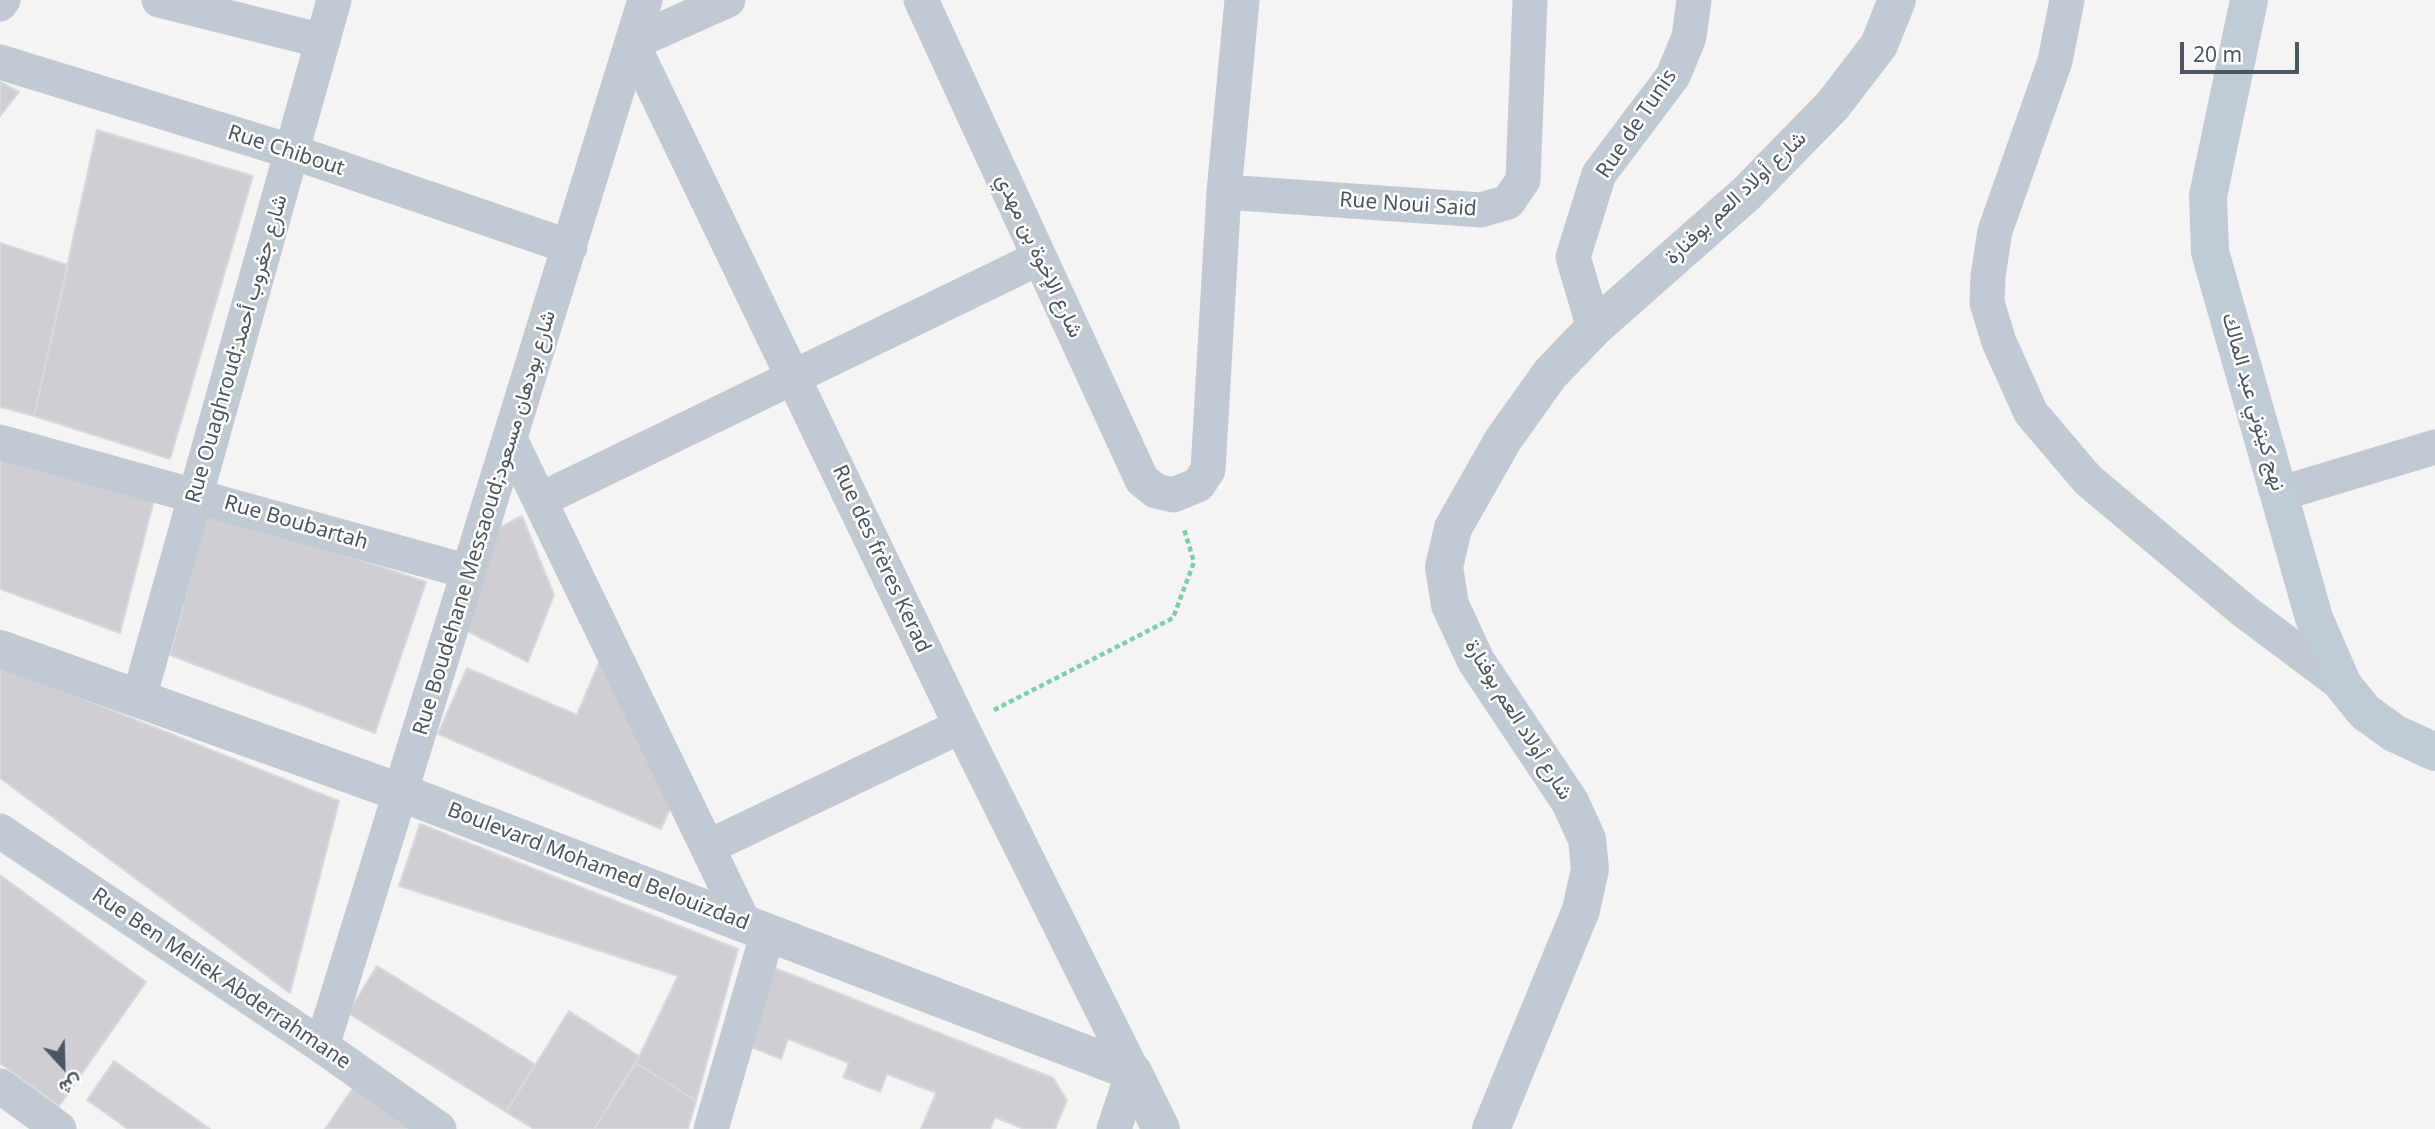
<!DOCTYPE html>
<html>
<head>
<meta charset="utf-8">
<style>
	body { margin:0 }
	#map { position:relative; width:2435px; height:1129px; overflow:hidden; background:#f5f3f3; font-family:"Noto Sans",Vazirmatn,sans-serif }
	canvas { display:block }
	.north { position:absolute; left:28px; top:1031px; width:70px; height:70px; -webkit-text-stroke:5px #fff; paint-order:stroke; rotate:158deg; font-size:19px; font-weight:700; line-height:28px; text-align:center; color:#4a5661 }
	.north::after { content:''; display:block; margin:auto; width:24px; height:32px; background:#4a5661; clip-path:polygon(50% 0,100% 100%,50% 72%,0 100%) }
	.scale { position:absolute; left:2180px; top:42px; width:119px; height:32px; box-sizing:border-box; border:4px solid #4a5661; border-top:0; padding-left:9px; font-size:21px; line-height:24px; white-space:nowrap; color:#4a5661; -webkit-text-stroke:5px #fff; paint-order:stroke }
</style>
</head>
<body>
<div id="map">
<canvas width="2435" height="1129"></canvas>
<div class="north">ش</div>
<div class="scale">20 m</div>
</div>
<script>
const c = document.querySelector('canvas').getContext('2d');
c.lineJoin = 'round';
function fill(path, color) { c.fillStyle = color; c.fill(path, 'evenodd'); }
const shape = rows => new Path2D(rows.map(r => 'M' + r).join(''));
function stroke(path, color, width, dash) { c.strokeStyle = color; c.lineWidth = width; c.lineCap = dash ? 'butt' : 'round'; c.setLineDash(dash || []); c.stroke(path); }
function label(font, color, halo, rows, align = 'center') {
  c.font = font + ' "Noto Sans",Vazirmatn,sans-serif'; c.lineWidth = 5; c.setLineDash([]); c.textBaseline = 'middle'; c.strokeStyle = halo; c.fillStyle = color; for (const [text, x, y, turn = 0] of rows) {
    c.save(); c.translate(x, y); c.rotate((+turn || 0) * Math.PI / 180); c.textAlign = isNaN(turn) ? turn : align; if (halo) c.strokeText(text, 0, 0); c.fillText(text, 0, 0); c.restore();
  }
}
const building = shape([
	[0,82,19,92,0,116,0,82],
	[97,130,253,176,170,459,34,416,97,130],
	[0,243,68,265,34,416,0,407,0,243],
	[0,453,155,496,120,633,0,589,0,453],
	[208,509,426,582,375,733,170,655,208,509],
	[522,516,554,595,528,662,467,631,495,530,522,516],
	[600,660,675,797,661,829,438,734,467,668,577,715,600,660],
	[0,666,339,801,290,993,0,778,0,666],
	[420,824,738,949,696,1101,636,1063,678,976,399,886,420,824],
	[0,875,146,982,59,1106,0,1063,0,875],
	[377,966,535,1064,506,1112,348,1013,377,966],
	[775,968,1053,1078,1067,1100,1055,1129,1024,1129,995,1117,990,1129,921,1129,936,1093,887,1074,880,1092,843,1077,849,1063,788,1039,781,1059,744,1044,775,968],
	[569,1011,639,1056,594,1129,534,1129,506,1112,569,1011],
	[114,1061,210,1129,128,1129,87,1100,114,1061],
	[636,1063,696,1101,688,1129,594,1129,636,1063],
	[353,1088,414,1129,325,1129,353,1088]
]);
const path = shape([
	[994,710,1173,618,1194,562,1184,529]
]);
const minor = shape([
	[159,0,323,41],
	[728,0,632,43,961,726,1133,1072,1114,1129],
	[921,0,1142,480,1156,491,1173,495,1198,485,1208,470,1224,192,1242,0],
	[2067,0,2055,61,1995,231,1988,276,1987,303,1999,342,2031,413,2088,480,2244,611,2343,685],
	[0,4,3,0],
	[0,62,293,152,570,247],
	[1224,192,1481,210,1508,202,1523,180,1530,0],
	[1594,328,1573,257,1599,174,1673,76,1689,37,1694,0],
	[510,439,744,923],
	[0,442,469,572],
	[2279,494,2435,447],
	[540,500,1039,258],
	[139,698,334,0],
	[0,831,322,1046,439,1129],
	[708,847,961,726],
	[322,1046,645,0],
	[0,1086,59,1129],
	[711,1129,768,932]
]);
const tertiary = shape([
	[0,649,402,793,1133,1072,1161,1129],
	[1491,1129,1581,910,1590,869,1587,839,1570,802,1476,661,1450,605,1444,567,1453,528,1503,440,1550,374,1594,328,1747,193,1833,105,1879,45,1897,0]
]);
const secondary = shape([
	[2249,0,2208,196,2210,252,2314,618,2343,685,2365,712,2394,733,2435,752]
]);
const streetNames = [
	["Rue de Tunis",1637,124,-56],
	["Rue Chibout",286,151,18],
	["شارع أولاد العم بوفنارة",1736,198,-43],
	["Rue Noui Said",1408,205,4],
	["شارع الإخوة بن مهدي",1039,256,65],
	["Rue Ouaghroud;شارع جغروب أحمد",237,349,-74],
	["نهج كيتوني عبد المالك",2253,402,74],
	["Rue Boubartah",296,523,16],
	["Rue Boudehane Messaoud;شارع بودهان مسعود",485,523,-73],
	["Rue des frères Kerad",881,559,65],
	["شارع أولاد العم بوفنارة",1518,720,58],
	["Boulevard Mohamed Belouizdad",598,867,21],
	["Rue Ben Meliek Abderrahmane",221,979,34]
];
fill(building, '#cdcfd5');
stroke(building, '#d7d9de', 2);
stroke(path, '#7ad0a6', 4.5, [5, 3.5]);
stroke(minor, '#c1cad2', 35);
stroke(tertiary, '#c1cad2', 38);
stroke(secondary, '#c1cbd6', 38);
label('21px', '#4a5661', '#fff', streetNames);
</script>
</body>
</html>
